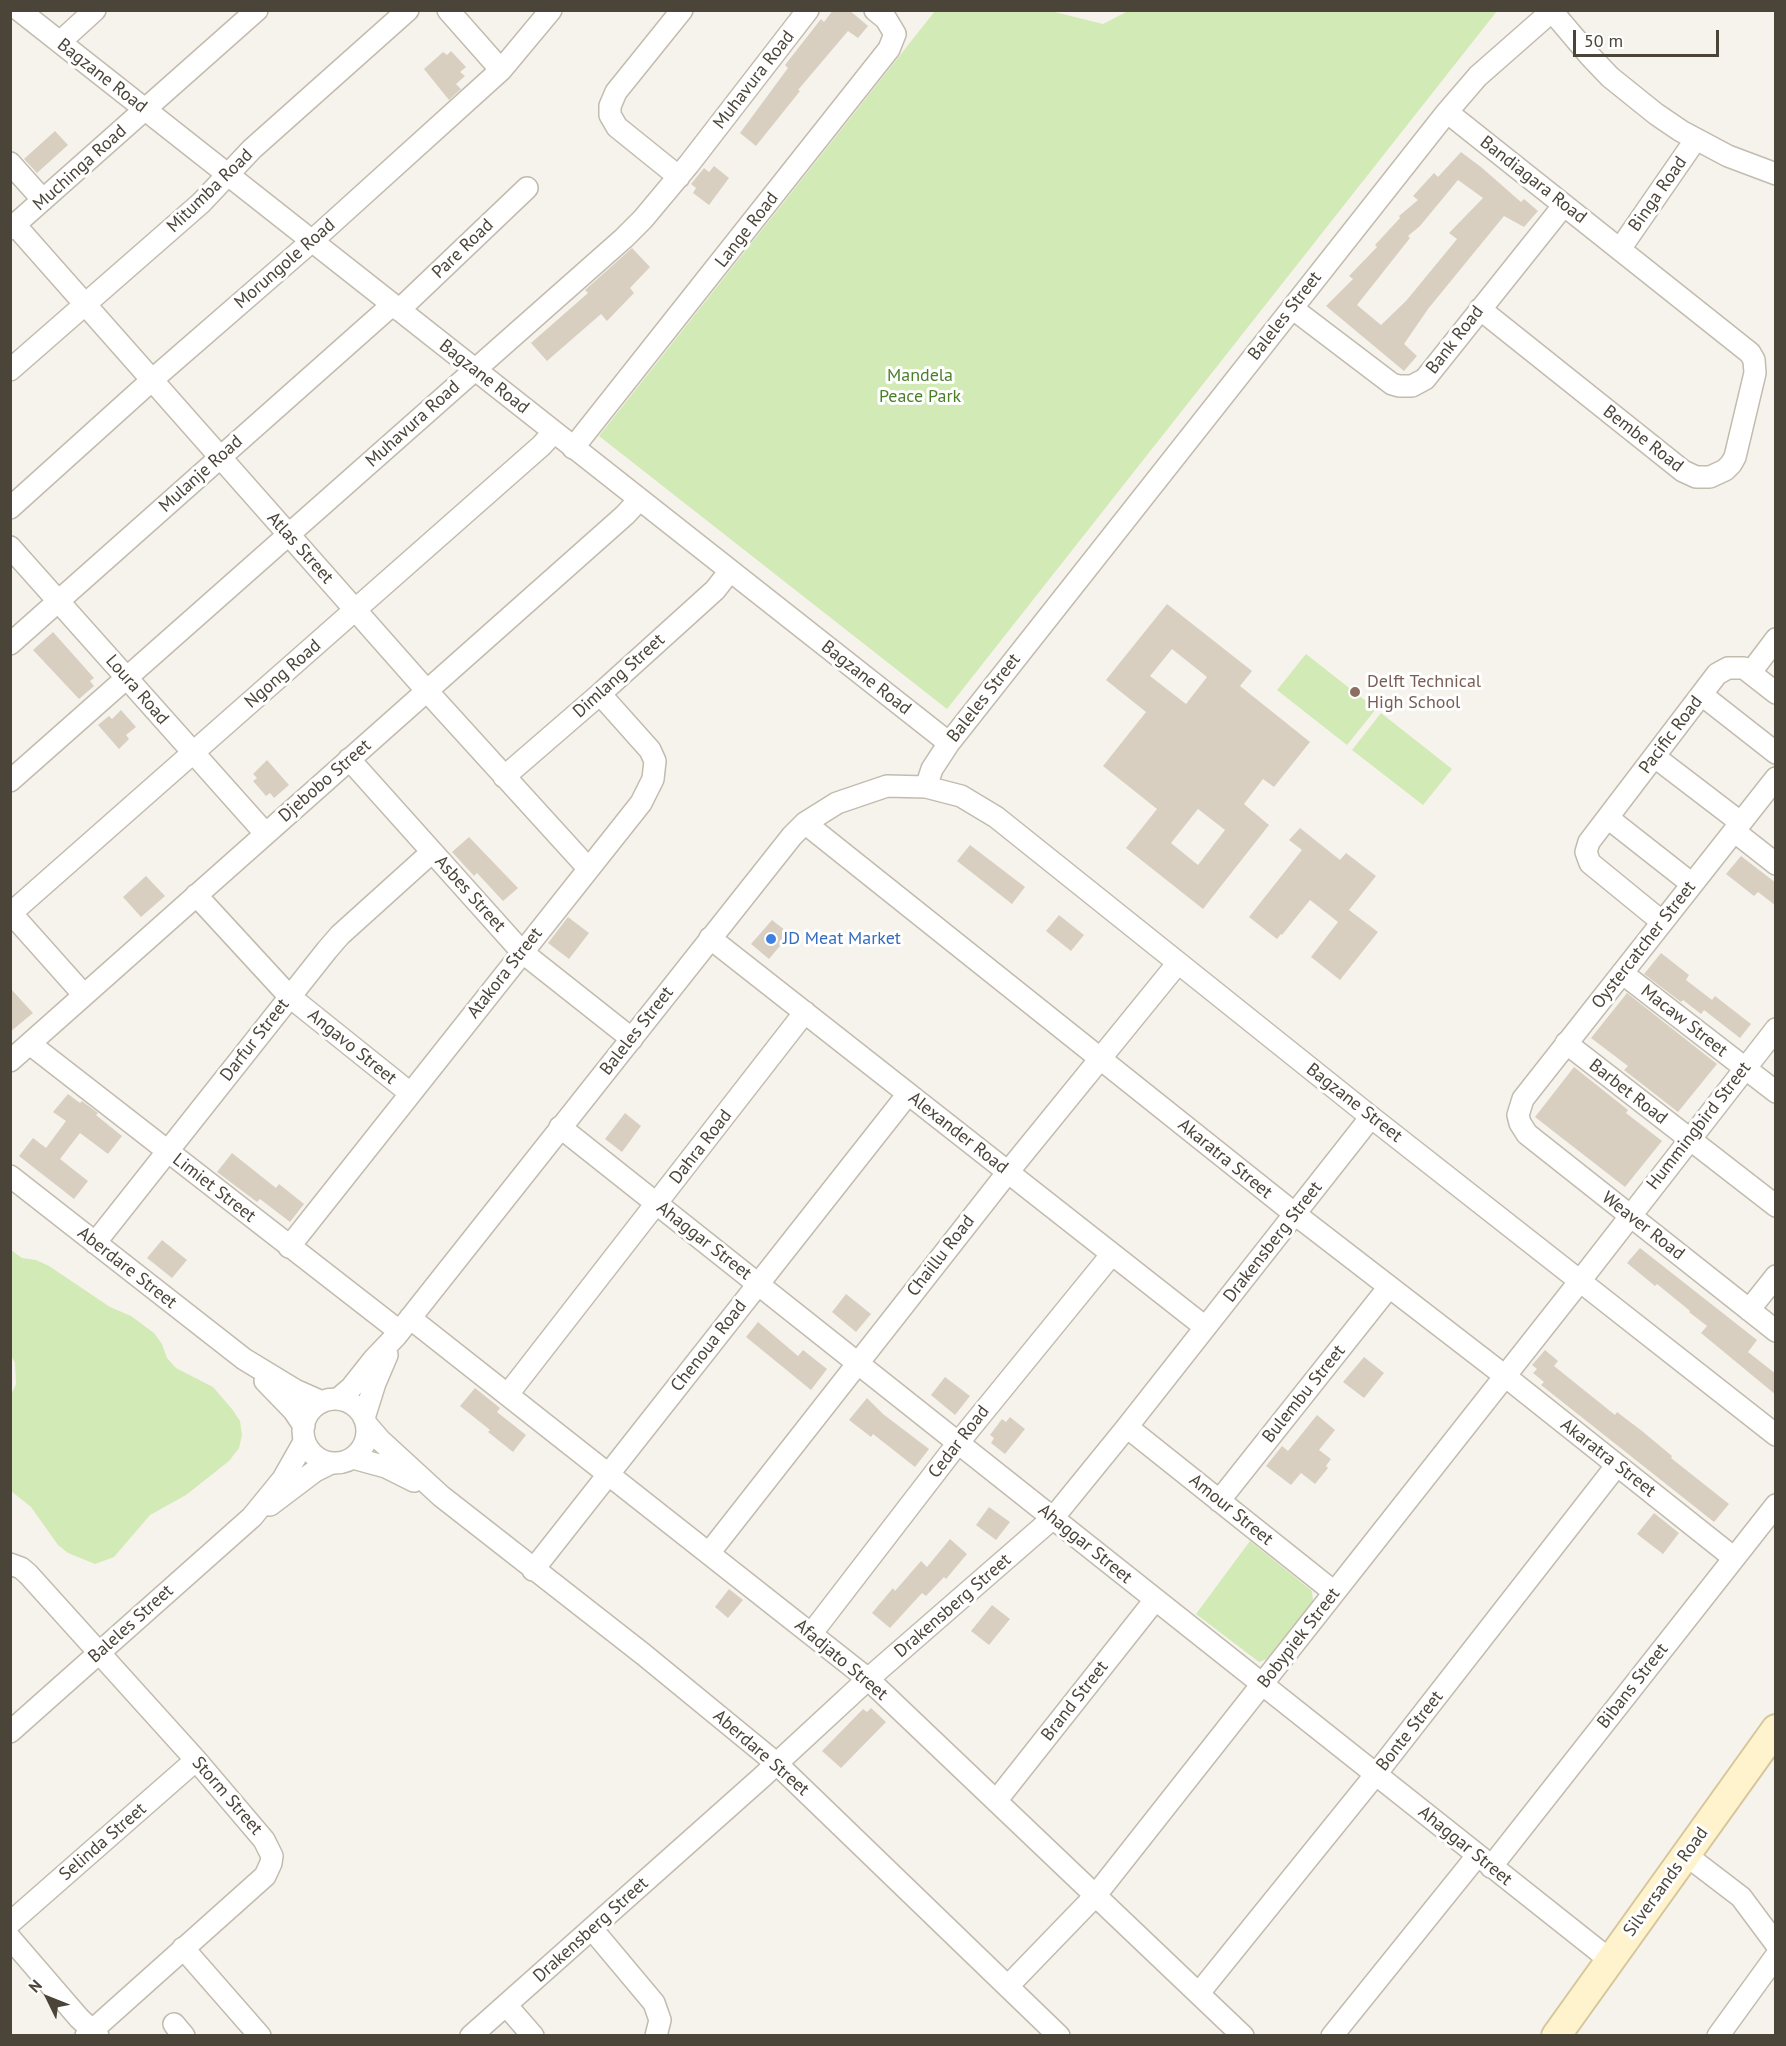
<!DOCTYPE html>
<html>
<head>
<meta charset="utf-8">
<style>
	body { margin:0 }
	#map { position:relative; width:1786px; height:2046px; overflow:hidden; background:#f6f3ec; font-family:"PT Sans",sans-serif }
	canvas { display:block }
	.frame { position:absolute; inset:0; border:12px solid #4b4439; pointer-events:none }
	.north { position:absolute; left:18px; top:1968px; width:60px; height:60px; -webkit-text-stroke:4px #fff; paint-order:stroke; rotate:313deg; font-size:16px; font-weight:700; line-height:24px; text-align:center; color:#4b4439 }
	.north::after { content:''; display:block; margin:auto; width:21px; height:27px; background:#4b4439; clip-path:polygon(50% 0,100% 100%,50% 72%,0 100%) }
	.scale { position:absolute; left:1573px; top:30px; width:146px; height:27px; box-sizing:border-box; border:3px solid #4b4439; border-top:0; padding-left:8px; font-size:18px; line-height:21px; white-space:nowrap; color:#4b4439; -webkit-text-stroke:4px #fff; paint-order:stroke }
</style>
</head>
<body>
<div id="map">
<canvas width="1786" height="2046"></canvas>
<div class="frame"></div>
<div class="north">N</div>
<div class="scale">50 m</div>
</div>
<script>
const c = document.querySelector('canvas').getContext('2d');
c.lineJoin = 'round';
function fill(path, color) { c.fillStyle = color; c.fill(path, 'evenodd'); }
const shape = rows => new Path2D(rows.map(r => 'M' + r).join(''));
function stroke(path, color, width, dash) { c.strokeStyle = color; c.lineWidth = width; c.lineCap = dash ? 'butt' : 'round'; c.setLineDash(dash || []); c.stroke(path); }
function label(font, color, halo, rows, align = 'center') {
  c.font = font + ' "PT Sans",sans-serif'; c.lineWidth = 6; c.setLineDash([]); c.textBaseline = 'middle'; c.strokeStyle = halo; c.fillStyle = color; for (const [text, x, y, turn = 0] of rows) {
    c.save(); c.translate(x, y); c.rotate((+turn || 0) * Math.PI / 180); c.textAlign = isNaN(turn) ? turn : align; if (halo) c.strokeText(text, 0, 0); c.fillText(text, 0, 0); c.restore();
  }
}
const green = shape([
	[1128,11,1497,11,947,709,599,436,935,11,1051,11,1103,24],
	[1306,654,1376,709,1347,745,1277,690],
	[1381,713,1452,769,1423,805,1352,750],
	[11,1250,22,1258,36,1260,49,1266,110,1307,131,1316,154,1333,162,1344,167,1358,176,1368,213,1387,232,1409,240,1421,242,1435,239,1448,229,1461,186,1495,150,1515,114,1557,95,1564,68,1553,58,1545,31,1507,11,1491,10,1397,16,1384,15,1363,10,1353],
	[1250,1541,1312,1591,1313,1601,1267,1659,1259,1662,1196,1614]
]);
const building = shape([
	[833,10,849,10,868,26,858,38,848,31,798,90,800,91,756,146,740,133,788,68,785,65,821,19,824,22],
	[451,51,466,67,460,72,465,76,456,84,461,89,449,100,424,69,443,52,447,55],
	[55,131,68,145,37,173,24,159],
	[1461,152,1481,167,1521,202,1524,199,1538,211,1524,227,1504,216,1428,309,1404,344,1417,356,1404,371,1326,306,1353,279,1349,276,1377,247,1375,245,1400,218,1399,216,1418,200,1413,196,1434,173,1438,177],
	[1458,180,1483,198,1449,233,1457,239,1406,301,1381,325,1357,305,1410,238,1408,236,1420,226],
	[714,166,729,178,709,205,693,193,696,188,691,184,704,168,709,172],
	[632,248,650,267,630,288,634,293,607,321,601,314,547,361,531,343,588,293,585,290],
	[1167,604,1252,671,1240,686,1310,742,1274,787,1263,779,1244,804,1269,825,1203,909,1126,848,1157,809,1103,766,1146,712,1106,680],
	[1172,649,1207,677,1186,704,1150,676],
	[1198,809,1225,830,1198,865,1171,843],
	[53,632,94,678,90,681,94,686,79,699,33,650],
	[121,710,136,727,126,735,129,739,119,749,98,725,109,716,112,719],
	[267,760,289,785,274,798,270,793,266,796,253,781,257,778,253,774],
	[1300,828,1340,860,1346,853,1376,876,1349,910,1378,932,1340,980,1311,957,1338,922,1310,900,1282,935,1281,934,1277,939,1249,917,1302,850,1289,840],
	[469,837,518,888,503,901,477,873,474,876,452,852],
	[970,845,1025,887,1012,904,957,861],
	[1741,856,1776,883,1776,906,1758,892,1754,896,1726,874],
	[146,876,165,896,141,917,123,897],
	[1059,915,1084,935,1071,951,1046,931],
	[568,917,589,933,569,959,548,943],
	[772,920,790,934,769,959,751,944],
	[1661,953,1689,975,1686,980,1712,1000,1715,996,1751,1024,1740,1038,1704,1010,1701,1014,1683,1000,1681,1002,1644,974],
	[10,988,33,1013,10,1032],
	[1627,993,1717,1064,1678,1112,1624,1070,1628,1066,1591,1038],
	[1574,1067,1628,1110,1626,1113,1662,1141,1625,1187,1535,1117],
	[68,1094,80,1103,82,1101,98,1113,96,1115,122,1136,108,1154,80,1133,60,1159,88,1181,74,1199,19,1156,33,1138,46,1148,66,1121,53,1112],
	[625,1113,641,1126,622,1152,605,1139],
	[232,1153,276,1188,279,1184,304,1204,290,1222,260,1199,257,1202,217,1172],
	[162,1240,187,1260,172,1278,147,1258],
	[1640,1248,1757,1340,1748,1352,1776,1374,1776,1395,1701,1333,1707,1326,1689,1312,1690,1311,1657,1284,1655,1286,1627,1263],
	[846,1294,871,1314,856,1332,832,1312],
	[758,1322,798,1356,803,1350,827,1369,811,1390,746,1337],
	[1545,1350,1558,1361,1554,1366,1615,1415,1617,1412,1642,1431,1672,1456,1671,1458,1729,1504,1714,1522,1541,1385,1544,1382,1533,1373,1537,1369,1532,1365],
	[1364,1357,1384,1373,1364,1398,1343,1382],
	[945,1377,970,1396,955,1415,931,1395],
	[475,1388,500,1408,497,1412,526,1435,513,1452,488,1432,490,1430,460,1406],
	[867,1398,883,1414,929,1449,915,1467,873,1434,871,1437,849,1420],
	[1317,1415,1335,1430,1319,1450,1331,1459,1326,1466,1328,1468,1315,1484,1301,1473,1291,1485,1266,1466,1282,1446,1288,1451],
	[1010,1417,1025,1429,1005,1454,991,1443,994,1438,990,1435,1002,1419,1006,1422],
	[989,1507,1010,1522,996,1540,976,1525],
	[1654,1513,1679,1533,1663,1554,1637,1534],
	[950,1539,967,1554,946,1579,944,1577,926,1596,922,1593,890,1628,872,1613,893,1588,895,1591,921,1561,927,1567],
	[729,1589,743,1600,728,1618,715,1607],
	[992,1605,1010,1619,989,1645,971,1631],
	[871,1708,886,1722,841,1768,822,1751,863,1709,867,1712]
]);
const street = shape([
	[19,10,949,743],
	[448,10,501,70],
	[1551,10,1590,56,1610,77,1656,114,1681,131,1728,156,1776,174],
	[60,42,95,10],
	[1447,112,1750,353,1754,360,1755,373,1735,457,1731,464,1725,470,1710,477,1696,477,1683,471,1480,309],
	[10,163,43,200],
	[679,177,617,127,610,115,610,106,616,92,682,10],
	[15,225,427,691,588,868],
	[10,229,257,10],
	[1620,249,1696,139],
	[1292,308,1392,384,1399,386,1412,386,1425,379,1564,205],
	[399,310,527,188],
	[10,370,201,203,252,149,408,10],
	[573,448,889,49,895,34,886,19,875,10],
	[10,508,152,380,312,241,501,70,551,10],
	[10,547,265,833],
	[10,644,392,305],
	[1751,672,1776,639],
	[1702,695,1776,753],
	[1655,757,1740,822],
	[349,759,522,952,632,1039],
	[504,777,600,694,715,590,730,571],
	[1776,778,1523,1099,1518,1115,1520,1123,1527,1134,1776,1331],
	[10,781,624,238,643,219,689,164,808,10],
	[926,787,932,769,949,743,1447,112,1478,76,1552,11],
	[1608,818,1692,884],
	[805,823,1295,1214,1505,1376,1734,1558],
	[1734,831,1776,864],
	[196,895,289,996,410,1093],
	[10,912,84,995],
	[10,914,541,446,554,432],
	[1661,921,1590,863,1586,852,1589,842,1717,674,1728,668,1744,668,1776,693],
	[710,938,1205,1327],
	[1622,973,1776,1092],
	[1566,1043,1776,1206],
	[30,1044,399,1331],
	[10,1061,625,515,639,500],
	[560,1127,1610,1960],
	[10,1176,244,1359,295,1390,322,1402],
	[95,1243,327,950,340,935,432,852],
	[289,1247,641,803,653,779,655,761,650,750,600,694],
	[1749,1310,1776,1276],
	[410,1318,868,1679,1243,2036],
	[265,1381,294,1411,304,1426],
	[508,1394,805,1012],
	[338,1399,351,1388,374,1359,396,1336,792,836,805,823,837,803,887,786,926,787,961,796,996,817,1371,1117,1776,1435],
	'303 1431a32 32 0 1 1 64 0a32 32 0 1 1-64 0Z',
	[364,1418,375,1383,387,1355],
	[367,1425,380,1440,441,1496,643,1654,776,1763,1059,2036],
	[1127,1427,1334,1592],
	[353,1458,386,1467,414,1481],
	[1219,1501,1389,1287],
	[270,1505,315,1471,331,1463],
	[709,1553,1008,1172,1178,963],
	[10,1564,21,1568,28,1574,196,1760,264,1840,272,1856,271,1863,265,1876,86,2036],
	[533,1570,908,1094],
	[811,1634,958,1443,1112,1254],
	[10,1732,252,1517,283,1479,304,1442],
	[996,1801,1155,1600],
	[1686,1855,1741,1897,1776,1944],
	[1491,1867,1776,1505],
	[10,1923,196,1760],
	[592,1929,654,2003,660,2020,656,2036],
	[10,1938,79,2018,98,2036],
	[183,1948,260,2036],
	[1008,1986,1095,1896,1580,1281,1776,1029],
	[1199,1993,1376,1774,1617,1465],
	[506,2005,533,2036],
	[174,2024,184,2036],
	[471,2036,761,1778,868,1679,1053,1518,1127,1427,1371,1117],
	[1332,2036,1477,1856],
	[1718,2036,1776,1956]
]);
const secondary = shape([
	[1556,2036,1776,1729]
]);
const markers = [
	[1355,692,6,"#8d6e63"],
	[771,939,6,"#3f7fe0"]
];
const streetNames = [
	["Bagzane Road",102,76,38],
	["Muhavura Road",754,80,-52],
	["Muchinga Road",80,168,-42],
	["Bandiagara Road",1533,180,38],
	["Mitumba Road",210,191,-44],
	["Binga Road",1658,194,-55],
	["Lange Road",747,230,-52],
	["Pare Road",463,249,-44],
	["Morungole Road",285,264,-41],
	["Baleles Street",1285,316,-52],
	["Bank Road",1455,340,-52],
	["Bagzane Road",484,377,38],
	["Muhavura Road",413,424,-42],
	["Bembe Road",1643,439,38],
	["Mulanje Road",201,474,-42],
	["Atlas Street",300,548,48],
	["Ngong Road",283,674,-41],
	["Dimlang Street",619,676,-42],
	["Bagzane Road",866,678,38],
	["Loura Road",137,690,49],
	["Baleles Street",984,698,-52],
	["Pacific Road",1671,735,-53],
	["Djebobo Street",325,781,-41],
	["Asbes Street",470,894,48],
	["Oystercatcher Street",1644,945,-52],
	["Atakora Street",505,973,-52],
	["Macaw Street",1684,1021,38],
	["Baleles Street",637,1031,-52],
	["Darfur Street",255,1040,-52],
	["Angavo Street",352,1047,39],
	["Barbet Road",1628,1092,38],
	["Bagzane Street",1354,1103,38],
	["Hummingbird Street",1699,1126,-52],
	["Alexander Road",958,1133,38],
	["Dahra Road",701,1147,-52],
	["Akaratra Street",1225,1159,39],
	["Limiet Street",214,1188,38],
	["Weaver Road",1643,1226,38],
	["Ahaggar Street",704,1241,38],
	["Drakensberg Street",1273,1242,-52],
	["Chaillu Road",941,1256,-52],
	["Aberdare Street",127,1268,38],
	["Chenoua Road",709,1346,-52],
	["Bulembu Street",1304,1394,-51],
	["Cedar Road",959,1442,-52],
	["Akaratra Street",1608,1458,38],
	["Amour Street",1231,1510,39],
	["Ahaggar Street",1085,1544,39],
	["Drakensberg Street",953,1606,-41],
	["Baleles Street",131,1624,-42],
	["Bobypiek Street",1299,1638,-52],
	["Afadjato Street",841,1660,40],
	["Bibans Street",1633,1686,-52],
	["Brand Street",1075,1701,-52],
	["Bonte Street",1410,1731,-52],
	["Aberdare Street",761,1753,41],
	["Storm Street",227,1796,49],
	["Selinda Street",103,1842,-41],
	["Ahaggar Street",1465,1846,39],
	["Silversands Road",1666,1882,-54],
	["Drakensberg Street",591,1930,-42]
];
const parkNames = [
	["Mandela",920,376],
	["Peace Park",920,397]
];
const educationNames = [
	["Delft Technical",1367,682],
	["High School",1367,703]
];
const shopNames = [
	["JD Meat Market",783,939]
];
fill(green, '#d2eab5');
fill(building, '#d8cfc1');
stroke(street, '#c2bbae', 24);
stroke(secondary, '#d6c79b', 32);
stroke(street, '#fff', 21);
stroke(secondary, '#fff3cd', 28);
for (const [x, y, r, color] of markers) { const dot = new Path2D(); dot.arc(x, y, r, 0, 2 * Math.PI); c.fillStyle = color; c.fill(dot); stroke(dot, '#fff', 2); }
label('18px', '#4b4439', '#fff', streetNames);
label('18px', '#4a7f2a', '#fff', parkNames);
label('18px', '#785e54', '#fff', educationNames, 'left');
label('18px', '#366cbe', '#fff', shopNames, 'left');
</script>
</body>
</html>
